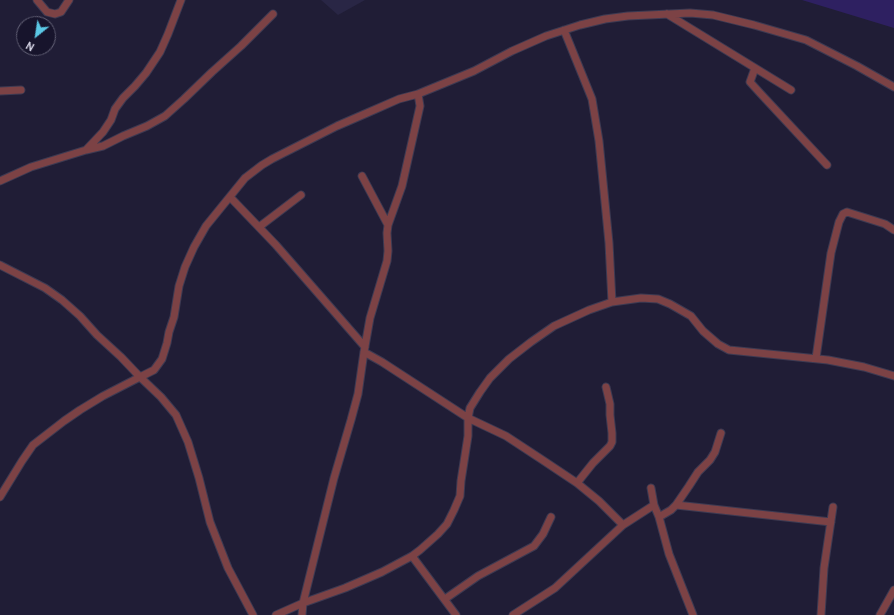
<!DOCTYPE html>
<html>
<head>
<meta charset="utf-8">
<style>
	body { margin:0 }
	#map { position:relative; width:894px; height:615px; overflow:hidden; background:#201d36; font-family:Overpass,sans-serif }
	canvas { display:block }
	.north { position:absolute; left:16px; top:16px; width:40px; height:40px; box-sizing:border-box; background:#17142c; border:1px solid #626075; border-radius:50%; rotate:210deg; font-size:11px; font-weight:700; line-height:16px; text-align:center; color:#d3d2e3 }
	.north::after { content:''; display:block; margin:auto; width:14px; height:18px; background:#5bc8e6; clip-path:polygon(50% 0,100% 100%,50% 72%,0 100%) }
</style>
</head>
<body>
<div id="map">
<canvas width="894" height="615"></canvas>
<div class="north">N</div>
</div>
<script>
const c = document.querySelector('canvas').getContext('2d');
c.lineJoin = 'round';
function fill(path, color) { c.fillStyle = color; c.fill(path, 'evenodd'); }
const shape = rows => new Path2D(rows.map(r => 'M' + r).join(''));
function stroke(path, color, width, dash) { c.strokeStyle = color; c.lineWidth = width; c.lineCap = dash ? 'butt' : 'round'; c.setLineDash(dash || []); c.stroke(path); }
const built = shape([
	[321,0,365,0,338,15]
]);
const green = shape([
	[802,0,894,0,894,28]
]);
const minor = shape([
	[37,0,47,12,55,14,61,12,69,0],
	[667,14,791,90],
	[564,30,592,99,599,141,609,243,612,302],
	[755,68,750,82,760,93,827,165],
	[0,91,21,90],
	[86,150,103,146,123,136,147,126,165,116,184,99,212,72,241,46,273,14],
	[362,176,388,225],
	[0,181,31,167,86,150,103,132,111,120,115,109,123,98,135,86,146,73,160,52,168,34,181,0],
	[230,197,276,245,365,347],
	[259,227,301,195],
	[0,265,45,288,62,300,80,316,97,335,121,357,140,377,103,396,80,410,64,421,33,445,22,461,0,497],
	[364,352,382,362,468,418,506,436,541,459,577,483,599,501,623,525],
	[816,358,831,253,839,222,843,214,847,212,885,224,894,230],
	[577,483,593,463,610,446,612,442,612,433,610,415,610,404,606,387],
	[651,488,654,505,659,517,669,554,693,615],
	[676,505,831,522],
	[659,517,671,510,676,505,689,486,698,472,710,460,715,452,721,433],
	[412,556,456,615],
	[445,599,478,576,534,546,543,534,551,517],
	[253,615,228,568,210,522,199,478,188,442,176,415,161,397,140,377,154,370,162,359,167,343,169,332,174,317,179,286,185,267,194,247,206,226,245,178,262,165,272,159,337,126,367,113,399,99,418,94,474,71,512,51,546,36,580,25,605,19,628,16,690,13,713,15,754,25,806,40,857,66,894,87],
	[276,615,303,603,345,588,382,572,412,556,420,550,438,534,447,524,454,510,460,496,461,481,468,436,468,418,470,408,480,392,490,378,509,359,531,342,554,326,589,310,612,302,641,298,658,299,670,304,691,316,703,331,718,344,729,350,828,360,864,367,894,376],
	[302,615,303,603,334,478,351,420,358,394,364,352,370,318,387,261,388,251,387,233,388,225,402,186,420,106,418,94],
	[513,615,555,588,623,525,654,505],
	[821,615,824,568,833,507],
	[880,615,894,590]
]);
fill(built, '#292645');
fill(green, '#2e2061');
stroke(minor, '#3d3a52', 9);
stroke(minor, '#7c4245', 7);
</script>
</body>
</html>
